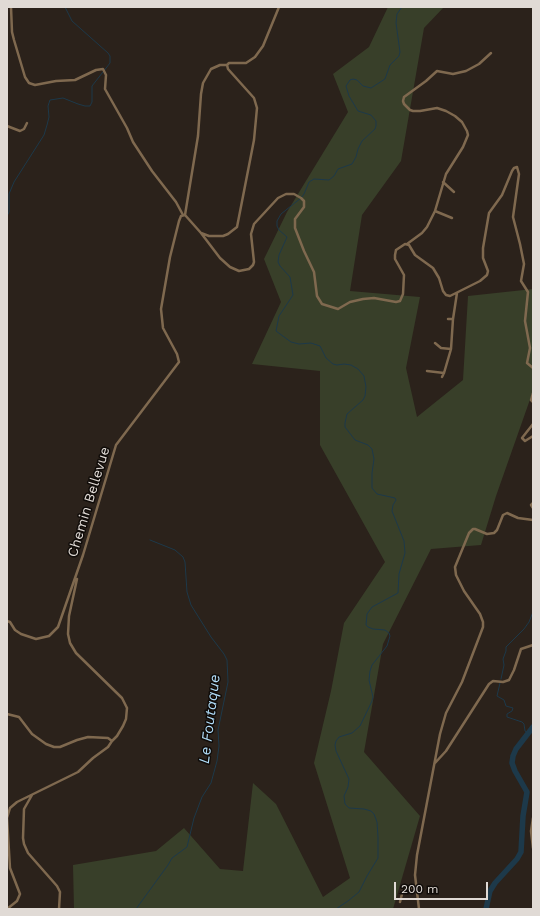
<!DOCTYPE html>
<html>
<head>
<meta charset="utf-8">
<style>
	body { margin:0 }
	#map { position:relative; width:540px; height:916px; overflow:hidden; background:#2b221b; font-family:"Work Sans",sans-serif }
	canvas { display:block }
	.frame { position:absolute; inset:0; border:8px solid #e0dad5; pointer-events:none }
	.scale { position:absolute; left:394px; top:882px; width:94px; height:18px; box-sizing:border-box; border:2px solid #e0dad5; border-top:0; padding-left:5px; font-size:12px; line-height:14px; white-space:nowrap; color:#e0dad5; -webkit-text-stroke:3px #100c09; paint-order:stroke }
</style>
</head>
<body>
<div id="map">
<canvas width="540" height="916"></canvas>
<div class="frame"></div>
<div class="scale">200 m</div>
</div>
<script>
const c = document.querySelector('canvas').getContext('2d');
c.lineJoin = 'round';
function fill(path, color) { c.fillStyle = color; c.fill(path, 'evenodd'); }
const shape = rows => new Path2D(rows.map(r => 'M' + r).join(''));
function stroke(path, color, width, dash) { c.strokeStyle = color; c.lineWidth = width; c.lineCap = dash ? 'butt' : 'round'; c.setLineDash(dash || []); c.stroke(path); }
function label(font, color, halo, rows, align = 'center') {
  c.font = font + ' "Work Sans",sans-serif'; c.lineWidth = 3; c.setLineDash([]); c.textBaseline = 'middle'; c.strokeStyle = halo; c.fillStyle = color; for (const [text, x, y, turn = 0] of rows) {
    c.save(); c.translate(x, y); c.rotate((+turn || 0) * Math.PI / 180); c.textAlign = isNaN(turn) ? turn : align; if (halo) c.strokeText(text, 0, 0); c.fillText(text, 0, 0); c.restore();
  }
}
const green = shape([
	[388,7,444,7,424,28,401,161,362,215,350,291,420,297,406,368,417,417,463,380,468,296,533,289,533,391,496,496,481,545,431,549,383,644,364,752,420,816,393,909,74,909,73,865,156,851,184,828,220,869,243,871,253,783,276,804,323,897,350,878,314,763,331,691,344,623,385,562,320,445,320,371,252,364,281,302,264,259,287,212,348,112,333,74,369,47]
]);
const stream = shape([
	[7,216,9,212,9,194,14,182,44,135,47,125,49,117,48,106,50,100,63,98,78,104,85,106,90,106,92,102,92,86,110,63,110,56,108,53,72,21,65,7],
	[501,679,504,665,503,659,506,651,506,647,524,629,529,622,533,612],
	[500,683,497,696,504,700,506,706,513,708,512,711,507,714,507,717,522,722,524,724,525,731,528,733],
	[136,909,168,865,172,858,187,847,194,818,202,797,211,783,217,761,219,746,218,730,228,682,227,660,224,654,211,637,191,605,187,592,185,562,183,557,175,550,150,540],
	[336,909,348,901,359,892,367,876,378,858,378,837,377,822,374,814,371,811,364,809,349,808,345,804,344,796,348,787,349,779,336,751,335,745,336,741,339,737,352,733,360,726,372,701,373,697,369,680,370,671,372,665,387,646,390,636,389,633,385,630,373,629,368,627,366,625,367,614,372,607,398,593,399,574,405,553,404,541,392,511,393,505,396,500,395,498,377,494,372,488,372,473,374,459,372,449,368,445,355,440,345,427,345,423,347,414,363,400,365,396,366,387,364,376,358,369,351,365,344,364,337,365,333,364,326,358,320,346,311,343,299,344,291,342,276,331,279,316,293,295,290,277,280,266,278,262,279,255,287,237,279,230,277,226,277,221,281,214,301,198,304,194,309,182,314,179,329,180,334,176,338,169,352,164,356,157,358,149,362,141,375,129,376,126,376,121,371,115,358,111,349,96,346,86,350,80,353,79,357,80,363,86,371,88,385,79,390,65,399,56,400,52,396,23,397,14,402,7]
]);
const river = shape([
	[486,909,490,891,495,883,517,859,521,852,523,816,527,792,515,771,512,763,513,756,516,749,533,727]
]);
const minor = shape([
	[11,7,12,32,14,40,25,77,29,83,35,85,56,81,75,80,96,70,103,69,106,75,105,89,127,128,133,142,152,171,176,202,183,215],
	[7,126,20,131,24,129,27,123],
	[443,182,454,192],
	[435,211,452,218],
	[185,215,198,136,201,94,203,83,211,69,220,65,227,65],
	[201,233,220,258,230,267,239,271,249,269,253,265,254,262,251,234,254,224,278,198,286,194,294,194,301,198,304,201,304,207,295,219,295,228,304,251,314,272,317,296,322,304,338,309,350,302,363,299,374,298,396,302,400,301,403,294,404,275,395,259,395,255,396,250,405,244,409,245,415,255,433,268,439,278,443,291,446,295,450,296,480,281,487,275,488,271,483,258,483,248,489,213,502,195,512,171,514,168,517,167,519,174,513,217,520,244,524,264,521,281,528,292,525,321,530,348,527,363,533,368],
	[407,244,422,233,427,227,435,211,446,174,463,147,468,135,467,131,462,122,455,116,446,111,437,108,420,111,413,111,410,110,404,104,403,101,404,97,426,81,437,71,453,74,466,71,479,64,491,53],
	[448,319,453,319],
	[435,343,441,348,451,349],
	[427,371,444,373],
	[442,377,444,373,451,349,453,319,457,293],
	[533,393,531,400,533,402],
	[533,424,522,438,525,441,533,436],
	[533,503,531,505,533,508],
	[77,579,69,616,68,634,70,643,76,653,122,698,127,708,126,719,123,726,117,736,112,741],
	[7,621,10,622,15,630,21,634,36,639,49,636,58,627,83,555,116,445,179,362,177,354,163,328,161,309,170,257,179,221,181,216,185,215,201,233,209,236,223,236,228,234,237,227,254,140,257,108,254,98,228,69,227,65,229,63,246,63,255,57,263,46,279,7],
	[7,714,19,717,32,734,46,744,54,747,60,747,77,740,88,737,108,738,112,741,108,747,93,758,78,772,17,802,10,808,7,818,10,868,20,894,17,901,7,909],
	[435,763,446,751,489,684,493,681,503,682,509,680,514,670,521,649,533,645],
	[32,795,24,809,23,838,24,844,28,853,57,886,60,892,59,909],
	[533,818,531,831,533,848],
	[400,902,403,890,407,888,416,888],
	[419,909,415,875,417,855,440,734,446,713,462,682,483,627,483,622,480,614,464,591,456,575,455,567,469,533,473,529,475,529,487,534,494,533,497,530,503,515,507,513,518,518,533,520]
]);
const streetNames = [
	["Chemin Bellevue",89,502,-73]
];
const waterNames = [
	["Le Foutaque",210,719,-83]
];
fill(green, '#383f29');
stroke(stream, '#1d394a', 1);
stroke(river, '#1d394a', 5.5);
stroke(minor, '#7f694f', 2.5);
label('14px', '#e0dad5', '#100c09', streetNames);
label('italic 15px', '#b2defa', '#100c09', waterNames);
</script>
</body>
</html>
